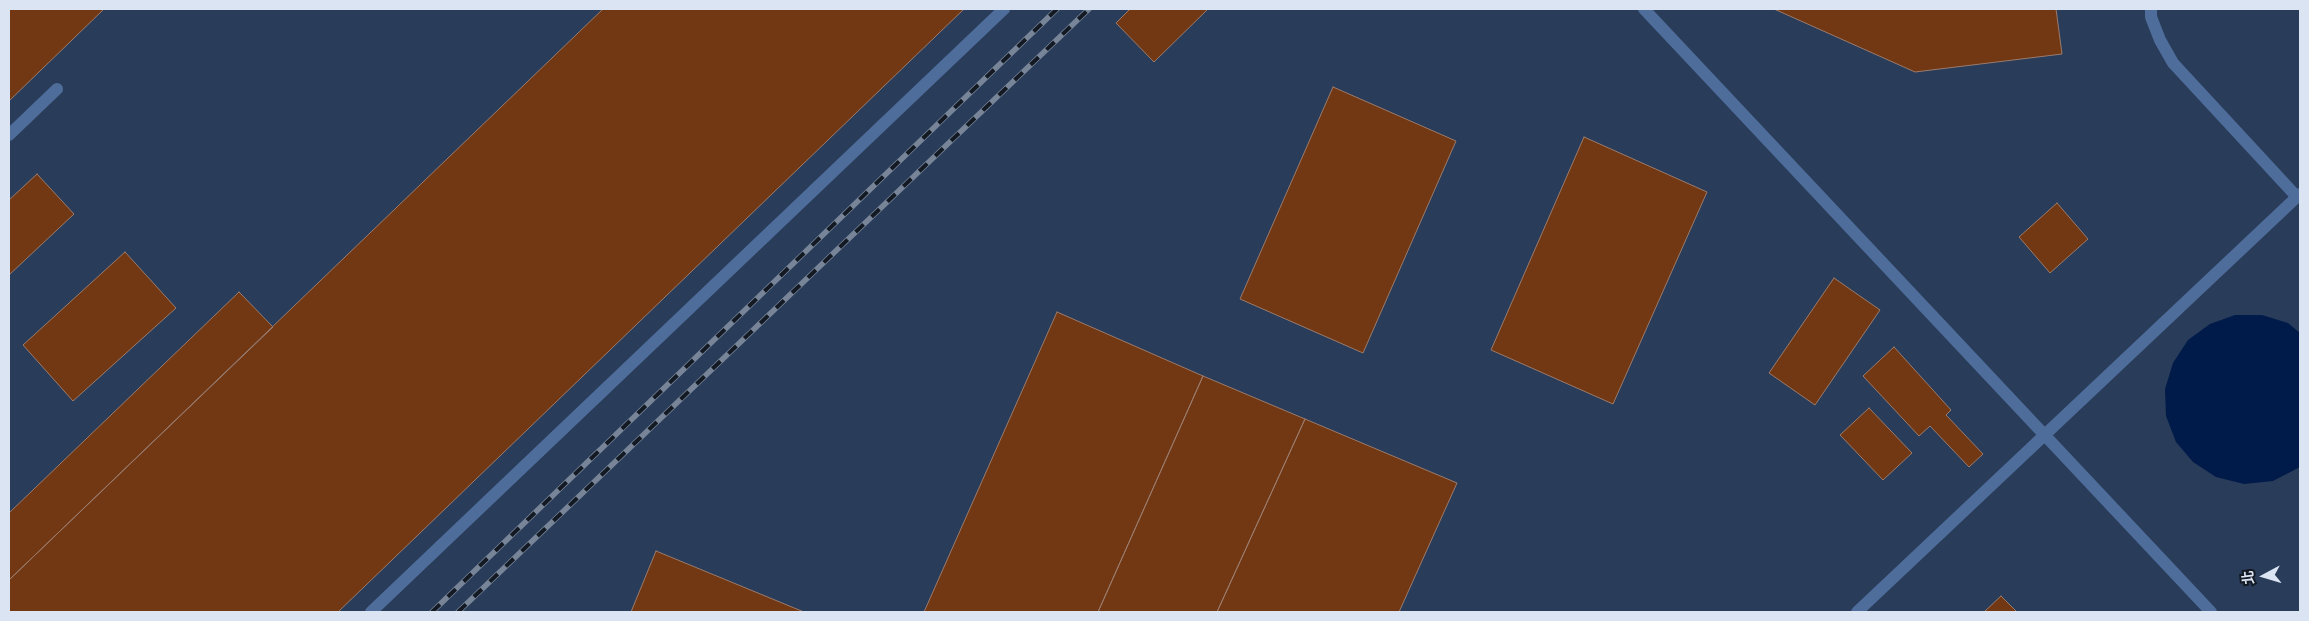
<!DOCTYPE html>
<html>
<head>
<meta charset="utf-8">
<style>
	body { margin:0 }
	#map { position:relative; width:2309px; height:621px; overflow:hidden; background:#233249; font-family:Signika,"Noto Sans TC",sans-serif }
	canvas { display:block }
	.frame { position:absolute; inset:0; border:10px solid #dae4f3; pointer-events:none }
	.north { position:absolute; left:2239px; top:551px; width:50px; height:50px; -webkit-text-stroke:4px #131a24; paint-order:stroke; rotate:264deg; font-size:14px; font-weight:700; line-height:20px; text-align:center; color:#dae4f3 }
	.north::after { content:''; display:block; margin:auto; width:18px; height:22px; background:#dae4f3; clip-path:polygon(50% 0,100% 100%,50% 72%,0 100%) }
</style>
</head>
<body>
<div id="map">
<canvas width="2309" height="621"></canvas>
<div class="frame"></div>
<div class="north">北</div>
</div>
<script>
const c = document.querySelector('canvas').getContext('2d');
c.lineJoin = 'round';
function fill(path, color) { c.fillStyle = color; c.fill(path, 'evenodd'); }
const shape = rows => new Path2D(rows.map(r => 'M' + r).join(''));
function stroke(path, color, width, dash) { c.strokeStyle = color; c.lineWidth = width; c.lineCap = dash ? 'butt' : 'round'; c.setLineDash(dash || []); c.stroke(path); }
const built = shape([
	[9,9,2300,9,2300,612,9,612]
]);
const water = shape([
	[2235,315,2262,315,2288,323,2300,333,2300,467,2273,481,2244,484,2216,477,2193,462,2176,442,2166,416,2165,389,2173,363,2188,340,2210,324]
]);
const building = shape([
	[9,9,104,9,9,101,9,9],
	[603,9,964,9,338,612,9,612,9,580,603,9],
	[1130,9,1208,9,1154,62,1116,23,1130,9],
	[1774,9,2056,9,2062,54,1915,72,1774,9],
	[1333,87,1456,141,1363,353,1240,299,1333,87],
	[1584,137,1707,192,1613,404,1491,350,1584,137],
	[37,174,74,214,9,275,9,200,37,174],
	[2057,203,2088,239,2050,273,2019,237,2057,203],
	[125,252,176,308,73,401,23,345,125,252],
	[1834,278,1880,310,1815,405,1769,373,1834,278],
	[239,292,273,327,9,580,9,513,239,292],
	[1057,312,1203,376,1098,612,924,612,1057,312],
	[1894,347,1951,410,1946,415,1983,454,1969,467,1930,426,1919,436,1863,376,1894,347],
	[1203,376,1305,419,1217,612,1098,612,1203,376],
	[1869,408,1912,453,1883,480,1840,435,1869,408],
	[1305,419,1457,483,1399,612,1217,612,1305,419],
	[656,551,804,612,631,612,656,551],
	[2001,596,2017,612,1984,612,2001,596]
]);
const minor = shape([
	[1644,9,2211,612],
	[2151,9,2151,17,2160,40,2173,63,2297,197],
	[9,135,57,89],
	[371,612,1004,9],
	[1857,612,2300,194]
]);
const rail = shape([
	[432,612,1057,9],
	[458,612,1089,9]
]);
fill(built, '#293c59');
fill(water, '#001a4a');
fill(building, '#723713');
stroke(building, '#9b7b6b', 1);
stroke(minor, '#4f6d9b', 12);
stroke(rail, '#788598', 5.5);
stroke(rail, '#131a24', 4, [11]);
</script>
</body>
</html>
